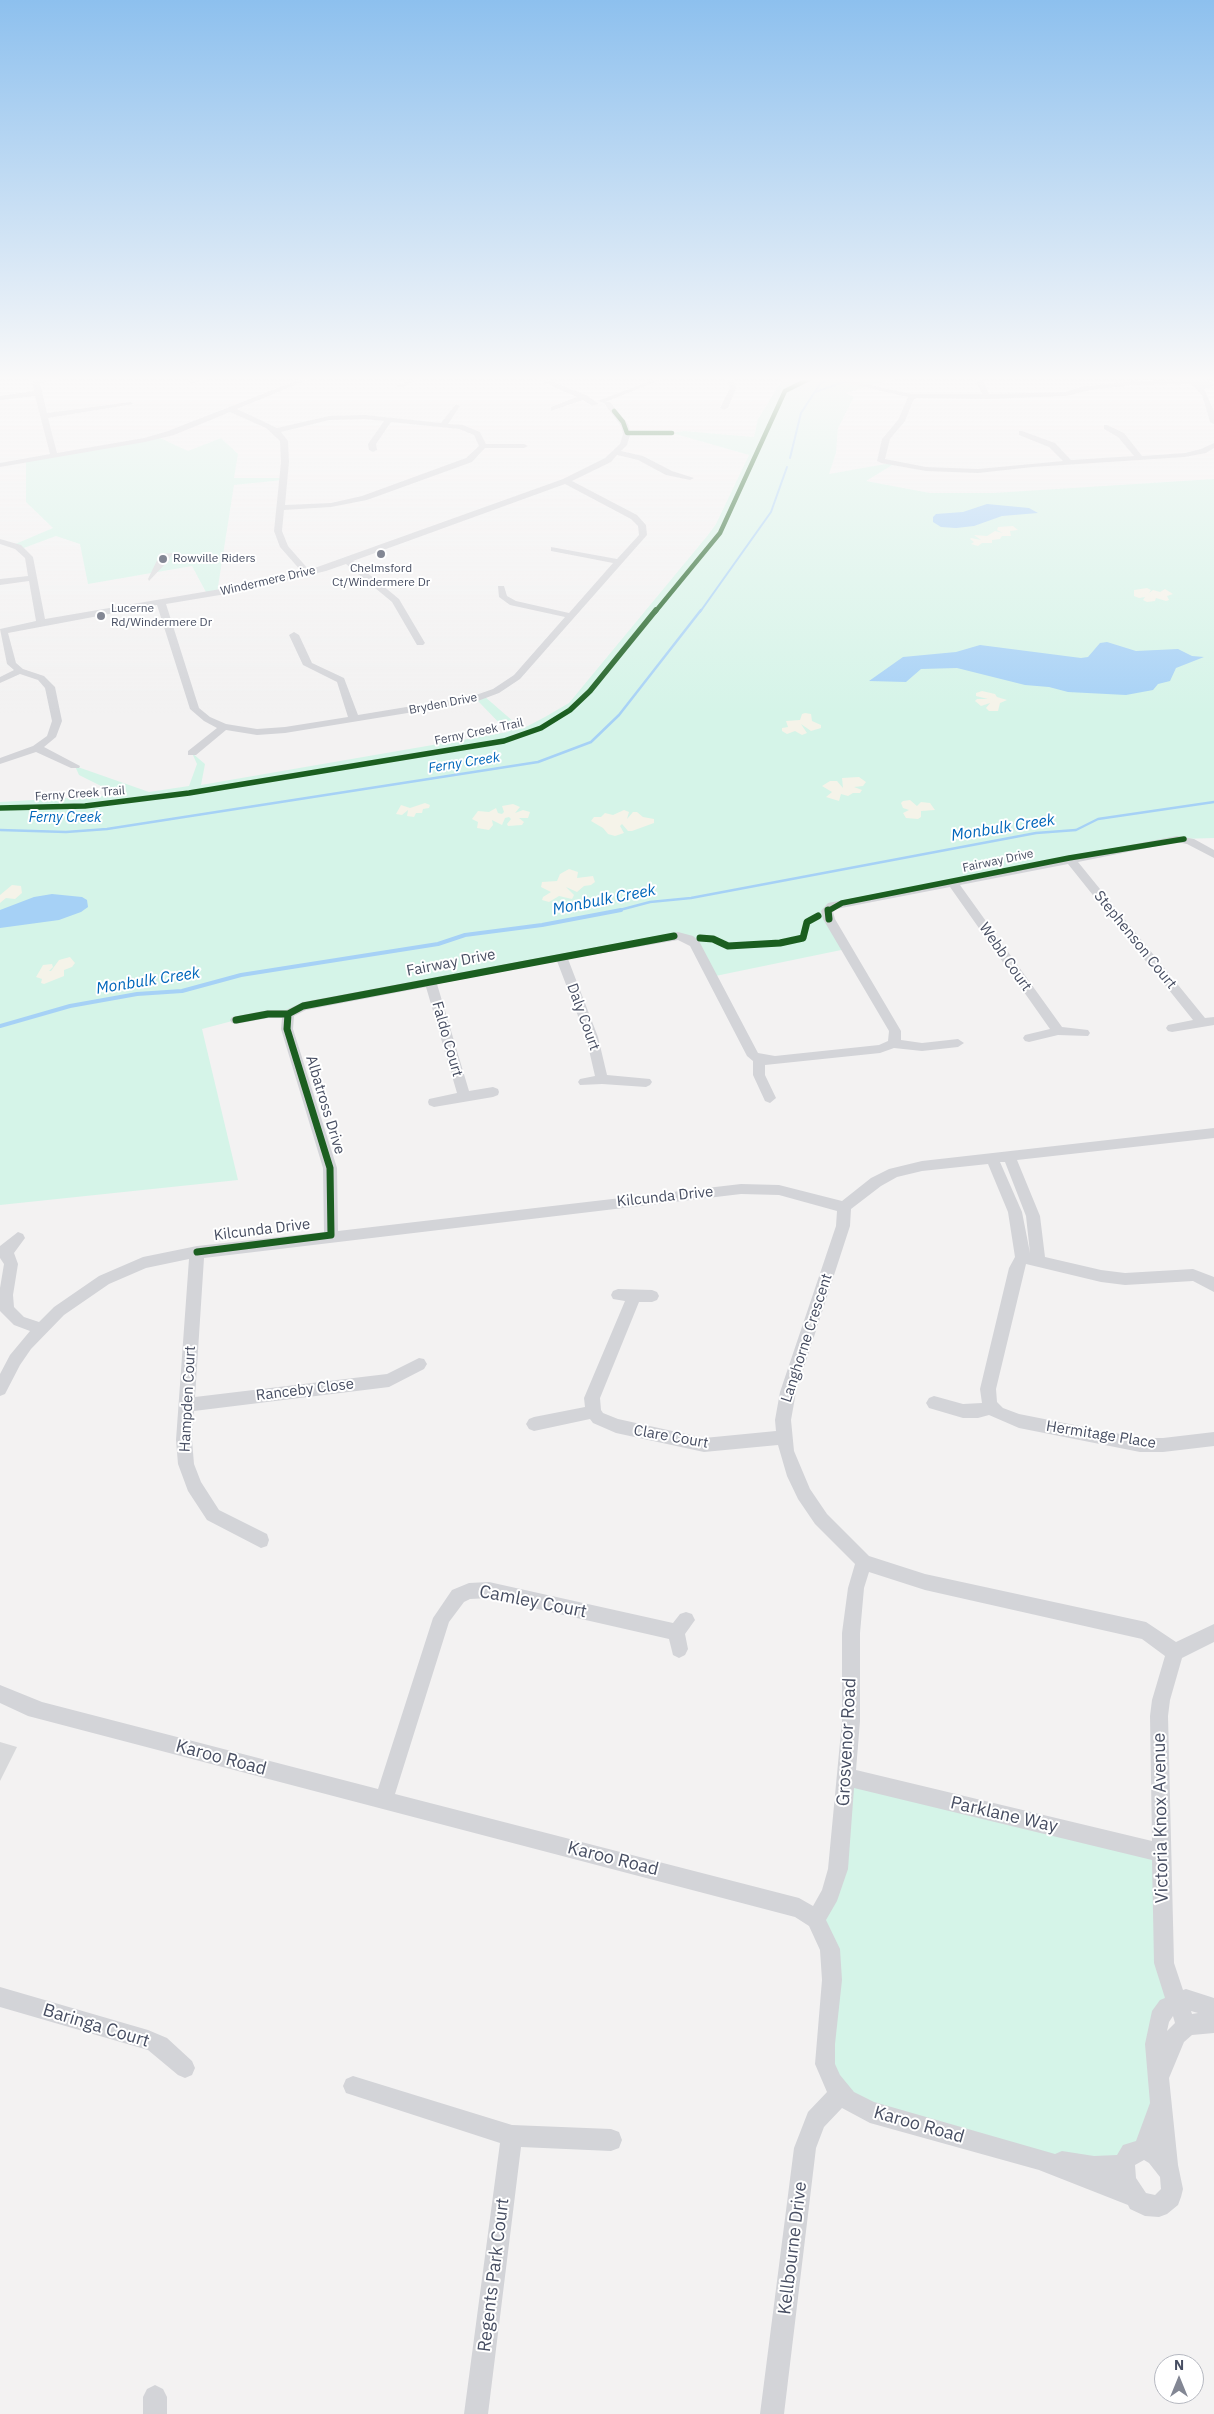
<!DOCTYPE html>
<html>
<head>
<meta charset="utf-8">
<style>
	body { margin:0 }
	#map { position:relative; width:1214px; height:2414px; overflow:hidden; background:#f3f2f2; font-family:"IBM Plex Sans",sans-serif }
	canvas { display:block }
	.north { position:absolute; left:1154px; top:2354px; width:50px; height:50px; box-sizing:border-box; background:#fff; border:1px solid #b5b8c0; border-radius:50%; rotate:0deg; font-size:14px; font-weight:700; line-height:20px; text-align:center; color:#474e62 }
	.north::after { content:''; display:block; margin:auto; width:18px; height:22px; background:#838794; clip-path:polygon(50% 0,100% 100%,50% 72%,0 100%) }
</style>
</head>
<body>
<div id="map">
<canvas width="1214" height="2414"></canvas>
<div class="north">N</div>
</div>
<script>
const c = document.querySelector('canvas').getContext('2d');
c.lineJoin = 'round';
function fill(path, color) { c.fillStyle = color; c.fill(path, 'evenodd'); }
const shape = rows => new Path2D(rows.map(r => 'M' + r).join(''));
function stroke(path, color, width, dash) { c.strokeStyle = color; c.lineWidth = width; c.lineCap = dash ? 'butt' : 'round'; c.setLineDash(dash || []); c.stroke(path); }
function label(font, color, halo, rows, align = 'center') {
  c.font = font + ' "IBM Plex Sans",sans-serif'; c.lineWidth = 4; c.setLineDash([]); c.textBaseline = 'middle'; c.strokeStyle = halo; c.fillStyle = color; for (const [text, x, y, turn = 0] of rows) {
    c.save(); c.translate(x, y); c.rotate((+turn || 0) * Math.PI / 180); c.textAlign = isNaN(turn) ? turn : align; if (halo) c.strokeText(text, 0, 0); c.fillText(text, 0, 0); c.restore();
  }
}
const green = shape([
	[784,377,901,377,845,393,854,397,838,428,836,453,829,474,891,463,894,464,866,481,930,493,993,493,1214,479,1214,838,1181,839,828,910,846,949,725,974,711,977,697,949,682,936,236,1020,202,1029,238,1180,0,1205,0,802,119,795,79,775,75,766,149,792,189,786,197,764,192,753,205,764,201,785,508,732,476,699,484,696,522,729,545,717,569,703,708,535,716,524,749,455,672,433,684,431,754,437,758,419],
	[158,437,188,451,221,438,238,454,234,478,284,478,283,480,234,485,217,593,207,594,192,566,88,584,80,544,56,536,21,549,13,545,53,528,26,502,26,461],
	[847,1777,1162,1853,1167,2007,1160,2076,1144,2149,1094,2167,870,2112,836,2088,823,1931]
]);
const sand = shape([
	[1013,526,1018,530,1010,531,1011,536,1002,536,1000,539,992,540,992,543,982,543,978,546,971,544,974,542,970,539,971,538,981,540,974,535,987,536,995,531,1003,533,997,530,998,527],
	[1147,588,1151,590,1149,593,1153,590,1160,592,1165,589,1173,594,1167,596,1169,600,1166,601,1156,598,1155,601,1147,602,1143,600,1145,597,1139,598,1134,596,1134,590],
	[982,691,995,694,997,697,1007,700,1000,703,998,711,989,711,986,708,990,703,981,706,975,701,977,699,988,699,976,696,976,693],
	[805,713,811,714,812,721,821,725,821,728,811,731,801,724,807,733,802,735,795,731,787,734,782,731,782,728,788,727,786,721,800,720,802,714],
	[859,777,866,782,863,786,854,787,862,790,860,793,853,793,848,796,841,794,839,801,826,797,832,792,822,786,830,781,837,781,843,788,842,778],
	[910,800,917,806,921,802,930,803,935,810,921,811,921,817,918,819,906,818,903,813,909,810,903,808,901,803,903,801],
	[425,803,430,805,429,808,423,809,422,813,416,813,414,817,407,816,408,810,402,815,396,814,401,805,410,808],
	[513,804,520,807,515,813,523,810,530,812,528,818,519,818,524,822,522,825,508,826,507,824,511,819,509,817,505,818,502,825,492,820,493,825,489,830,477,828,478,822,472,819,478,811,489,812,496,808,498,813,502,814,504,812,502,806],
	[624,810,629,812,627,819,633,812,637,812,643,817,654,819,654,823,632,831,628,831,622,824,620,826,624,833,615,836,608,834,603,828,591,821,594,817,601,817,605,813,613,815],
	[569,869,578,872,577,878,593,876,595,882,591,885,584,886,577,892,566,887,574,895,572,899,559,896,549,902,542,900,543,897,551,892,541,887,542,882,557,881,560,874],
	[12,885,21,886,22,893,15,899,6,898,0,903,0,895],
	[70,957,75,963,72,967,64,970,64,976,44,984,41,983,42,979,36,977,43,965,52,964,53,967,49,971,51,971,59,960]
]);
const water = shape([
	[987,504,1029,508,1038,513,1002,516,974,526,956,528,941,527,933,522,933,517,936,514,963,512],
	[1107,642,1136,651,1178,649,1192,656,1204,657,1176,668,1170,681,1158,684,1153,690,1126,695,1068,692,1049,687,1025,685,957,668,921,669,906,682,869,681,903,657,956,652,980,645,1081,658,1088,657,1100,643],
	[52,894,82,897,87,900,88,907,81,912,59,920,0,928,0,910,34,897]
]);
const streamFar2 = shape([
	[815,392,858,377],
	[790,458,801,413,820,384,832,377],
	[700,612,771,512,787,467]
]);
const streamFar1 = shape([
	[0,830,66,832,107,829,538,762,591,742,619,715,701,610],
	[616,911,650,902,691,898,1036,833,1076,830,1098,819,1214,802]
]);
const stream = shape([
	[0,1026,70,1006,137,994,182,991,241,975,438,944,465,935,542,925,621,910]
]);
const building = shape([
	[173,553,168,561,149,581,148,579,160,554],
	[0,1742,17,1747,0,1781]
]);
const street = shape([
	[30,377,39,379,69,377,40,383,47,413,130,402,134,404,48,418,57,453,144,438,168,431,306,377,314,377,237,409,277,428,329,416,365,415,441,423,456,404,460,406,448,424,463,425,480,432,486,444,524,444,528,446,524,448,485,448,472,462,367,500,331,507,284,510,282,531,288,546,309,570,563,479,605,458,620,444,623,434,621,426,604,403,598,401,660,377,668,377,605,402,610,402,628,424,630,431,672,431,676,433,672,435,630,435,627,445,621,451,643,456,672,471,694,478,690,480,666,475,638,460,617,455,611,462,572,481,637,515,646,525,647,535,520,679,499,693,475,702,285,733,257,735,226,730,196,755,188,755,188,751,217,728,204,721,190,709,157,605,8,633,16,663,23,669,44,676,55,687,62,721,56,737,44,747,80,766,79,768,71,768,36,752,0,764,0,758,33,746,47,736,52,721,45,688,38,680,20,674,0,683,0,677,14,670,7,664,0,629,36,621,29,581,0,585,0,579,28,576,25,558,15,549,0,544,0,539,21,545,33,557,45,619,244,585,302,572,280,547,274,531,281,462,280,441,266,428,230,412,174,435,145,442,0,467,0,463,50,454,35,396,0,400,0,396,34,391,33,381,30,377],
	[365,419,384,421,368,444,369,450,373,452,377,450,376,444,391,422,459,429,474,435,479,446,466,458,362,496,331,503,285,505,289,462,288,441,281,432,329,420,365,419],
	[565,484,631,519,638,526,639,535,617,559,551,547,551,551,613,563,569,613,516,601,507,596,504,586,498,586,499,597,510,605,565,617,514,675,493,689,473,696,358,715,344,678,312,663,299,635,294,632,289,635,303,665,337,682,348,717,285,727,257,729,226,724,210,717,199,708,166,604,244,591,326,571,346,564,392,602,417,645,423,645,425,643,399,599,353,561,565,484],
	[201,377,211,377,192,383,189,381,201,377],
	[420,377,428,377,401,387,396,386,420,377],
	[531,377,539,377,586,395,599,404,592,406,583,400,551,411,551,407,577,397,531,377],
	[726,377,732,377,736,388,728,408,724,410,720,408,730,388,726,377],
	[822,377,833,377,911,394,982,394,975,377,981,377,989,394,1066,392,1081,387,1133,381,1201,379,1211,382,1213,386,1204,389,1214,411,1214,424,1210,422,1202,395,1191,384,1133,385,1090,390,1066,396,987,399,917,398,914,399,905,421,890,439,885,459,926,467,978,469,1063,461,1049,447,1019,435,1019,431,1022,431,1055,443,1071,460,1134,456,1118,437,1104,429,1104,425,1107,425,1124,433,1142,456,1185,453,1201,449,1214,443,1214,448,1206,453,1185,457,1033,467,978,473,926,471,881,463,877,461,882,439,898,420,908,397,822,377],
	[1177,836,1194,839,1214,850,1214,858,1187,844,1177,842,1078,862,1205,1018,1214,1017,1214,1025,1172,1032,1168,1031,1166,1028,1168,1025,1193,1020,1068,864,960,885,1062,1027,1088,1030,1090,1033,1088,1036,1058,1035,1029,1042,1025,1041,1023,1038,1025,1035,1050,1029,950,887,836,909,833,912,835,919,901,1031,901,1040,922,1043,958,1039,964,1043,958,1047,922,1051,894,1048,880,1053,765,1065,765,1075,776,1098,770,1103,765,1101,753,1075,753,1061,747,1056,690,946,678,940,568,959,598,1037,607,1075,650,1079,652,1082,650,1085,646,1087,602,1084,580,1085,578,1082,580,1079,595,1076,586,1037,557,961,437,984,469,1091,493,1087,498,1089,499,1092,498,1095,493,1097,434,1107,429,1105,428,1102,429,1099,457,1093,426,987,306,1010,294,1016,293,1029,337,1168,338,1231,741,1184,779,1185,842,1201,871,1178,889,1169,922,1161,1214,1128,1214,1138,1017,1160,1040,1216,1045,1257,1101,1270,1125,1273,1193,1269,1214,1277,1214,1292,1193,1281,1125,1285,1101,1282,1026,1264,996,1389,997,1402,1003,1408,1019,1414,1140,1438,1163,1438,1214,1432,1214,1446,1163,1452,1140,1452,1019,1428,989,1415,978,1418,963,1418,929,1408,926,1403,929,1398,934,1396,963,1404,982,1403,980,1389,1009,1268,1015,1257,1008,1212,988,1164,922,1171,897,1177,881,1186,851,1209,850,1226,796,1392,791,1420,794,1451,810,1489,827,1514,869,1556,925,1574,1146,1622,1176,1642,1214,1624,1214,1642,1182,1658,1170,1700,1168,1716,1174,1963,1183,1990,1186,1989,1214,1998,1214,2033,1192,2035,1184,2042,1169,2078,1178,2165,1183,2189,1181,2197,1178,2205,1167,2214,1159,2217,1145,2216,1130,2209,1128,2205,1039,2170,870,2123,842,2108,824,2127,816,2148,784,2414,760,2414,794,2148,808,2112,827,2092,815,2064,822,1980,820,1950,809,1926,795,1917,28,1716,0,1703,0,1685,42,1702,378,1789,433,1618,452,1590,469,1583,489,1582,673,1623,680,1614,686,1612,692,1614,695,1620,685,1634,688,1649,685,1655,679,1658,673,1655,669,1639,489,1598,470,1599,464,1602,449,1622,395,1794,799,1898,813,1906,822,1890,828,1869,842,1721,842,1633,848,1588,855,1564,815,1524,798,1499,787,1476,778,1445,704,1452,616,1433,593,1423,590,1419,534,1431,529,1429,526,1424,529,1419,534,1417,585,1407,584,1398,625,1301,613,1299,611,1295,613,1291,618,1289,652,1290,657,1292,659,1296,657,1300,652,1302,639,1302,600,1398,601,1410,603,1413,618,1419,704,1438,776,1431,775,1420,780,1392,836,1226,837,1211,779,1195,741,1194,204,1258,195,1397,387,1374,419,1358,424,1359,427,1364,424,1369,389,1387,194,1411,192,1440,194,1464,201,1482,219,1510,267,1534,269,1540,267,1546,261,1548,207,1520,188,1491,178,1464,176,1440,189,1259,146,1268,109,1284,64,1315,31,1349,20,1365,5,1394,0,1396,0,1374,10,1355,30,1331,14,1325,0,1311,0,1288,4,1264,0,1258,0,1246,18,1232,23,1234,25,1238,14,1253,18,1264,13,1295,14,1307,24,1317,39,1322,54,1307,99,1276,143,1257,197,1246,324,1232,323,1168,281,1029,282,1018,268,1018,236,1024,232,1023,230,1020,232,1017,268,1010,286,1010,303,1002,678,932,693,936,699,941,758,1053,775,1056,879,1045,888,1041,889,1031,823,919,821,911,828,903,1064,858,1069,855,1073,856,1177,836],
	[1000,1162,1005,1162,1026,1216,1030,1253,1022,1212,1000,1162],
	[869,1572,925,1590,1142,1639,1165,1656,1152,1700,1150,1716,1152,1841,856,1770,860,1721,860,1633,864,1588,869,1572],
	[854,1788,1152,1860,1154,1963,1165,1998,1160,2000,1152,2011,1145,2044,1150,2103,1136,2141,1123,2145,1117,2155,1094,2156,1062,2151,1055,2154,874,2102,854,2092,840,2075,835,2064,835,2044,842,1980,840,1949,826,1920,837,1901,848,1869,854,1788],
	[1191,2011,1198,2013,1192,2014,1191,2011],
	[1173,2016,1175,2023,1167,2031,1169,2022,1173,2016],
	[1144,2160,1149,2163,1160,2177,1161,2189,1155,2195,1146,2193,1136,2178,1135,2165,1144,2160],
	[0,1987,148,2030,167,2038,192,2061,195,2068,192,2075,185,2078,178,2075,148,2050,0,2007,0,1987],
	[353,2076,512,2125,611,2129,619,2132,622,2140,619,2148,611,2151,521,2147,488,2414,464,2414,500,2143,346,2093,343,2086,346,2079,353,2076],
	[155,2385,163,2389,167,2397,167,2414,143,2414,143,2397,147,2389,155,2385]
]);
const cyclewayFar2 = shape([
	[614,411,623,422,627,433,672,433],
	[655,612,720,533,785,391,813,377]
]);
const cyclewayFar1 = shape([
	[0,808,85,806,189,793,504,741,541,728,570,710,590,691,656,610],
	[828,911,842,903,1069,858,1184,839]
]);
const cycleway = shape([
	[828,910,829,919],
	[700,938,713,939,728,946,780,943,803,938,807,922,818,916],
	[236,1020,268,1014,288,1014,303,1006,674,936],
	[197,1252,331,1235,330,1168,287,1029,288,1014]
]);
const markers = [
	[381,554,5,"#838794"],
	[163,559,5,"#838794"],
	[101,616,5,"#838794"]
];
const farPoinames = [
	["Rowville Riders",173,559],
	["Chelmsford",381,569,"center"],
	["Ct/Windermere Dr",381,583,"center"],
	["Lucerne",111,609],
	["Rd/Windermere Dr",111,623]
];
const farStreetnames = [
	["Windermere Drive",268,581,-13],
	["Bryden Drive",443,704,-11],
	["Ferny Creek Trail",479,732,-12],
	["Ferny Creek Trail",80,794,-4],
	["Fairway Drive",998,861,-12]
];
const farWaternames = [
	["Ferny Creek",464,763,-9],
	["Ferny Creek",65,818]
];
const streetNames = [
	["Stephenson Court",1135,940,51],
	["Webb Court",1005,957,55],
	["Fairway Drive",451,963,-11],
	["Daly Court",583,1017,70],
	["Faldo Court",447,1039,74],
	["Albatross Drive",325,1105,73],
	["Kilcunda Drive",665,1197,-6],
	["Kilcunda Drive",262,1230,-7],
	["Langhorne Crescent",807,1338,-72],
	["Ranceby Close",305,1390,-7],
	["Hampden Court",188,1399,-87],
	["Hermitage Place",1101,1435,9],
	["Clare Court",671,1437,10]
];
const waterNames = [
	["Monbulk Creek",1003,828,-9],
	["Monbulk Creek",604,900,-11],
	["Monbulk Creek",148,981,-9]
];
const nearStreetnames = [
	["Camley Court",533,1602,11],
	["Grosvenor Road",847,1742,-87],
	["Karoo Road",221,1758,15],
	["Parklane Way",1004,1815,13],
	["Victoria Knox Avenue",1161,1818,-91],
	["Karoo Road",613,1859,14],
	["Baringa Court",96,2026,17],
	["Karoo Road",919,2125,16],
	["Kellbourne Drive",793,2248,-83],
	["Regents Park Court",494,2275,-83]
];
fill(green, '#d5f4e8');
fill(sand, '#f5f3e9');
fill(water, '#a6d1f6');
stroke(streamFar2, '#a6d1f6', 2);
stroke(streamFar1, '#a6d1f6', 2.5);
stroke(stream, '#a6d1f6', 4);
fill(building, '#d8d9db');
fill(street, '#d3d4d8');
stroke(cyclewayFar2, '#1b5e20', 4.5);
stroke(cyclewayFar1, '#1b5e20', 5.5);
stroke(cycleway, '#1b5e20', 7);
const sky = c.createLinearGradient(0, 0, 0, 715);
sky.addColorStop(0, '#8dc0ee');
sky.addColorStop(0.53, '#faf9f9');
sky.addColorStop(1, '#faf9f900');
c.fillStyle = sky;
c.fillRect(0, 0, 1214, 715);
for (const [x, y, r, color] of markers) { const dot = new Path2D(); dot.arc(x, y, r, 0, 2 * Math.PI); c.fillStyle = color; c.fill(dot); stroke(dot, '#fff', 2); }
label('12px', '#474e62', '#fff', farPoinames, 'left');
label('12px', '#474e62', '#fff', farStreetnames);
label('italic 14px', '#06b', '#fff', farWaternames);
label('15px', '#474e62', '#fff', streetNames);
label('italic 16px', '#06b', '#fff', waterNames);
label('18px', '#474e62', '#fff', nearStreetnames);
</script>
</body>
</html>
